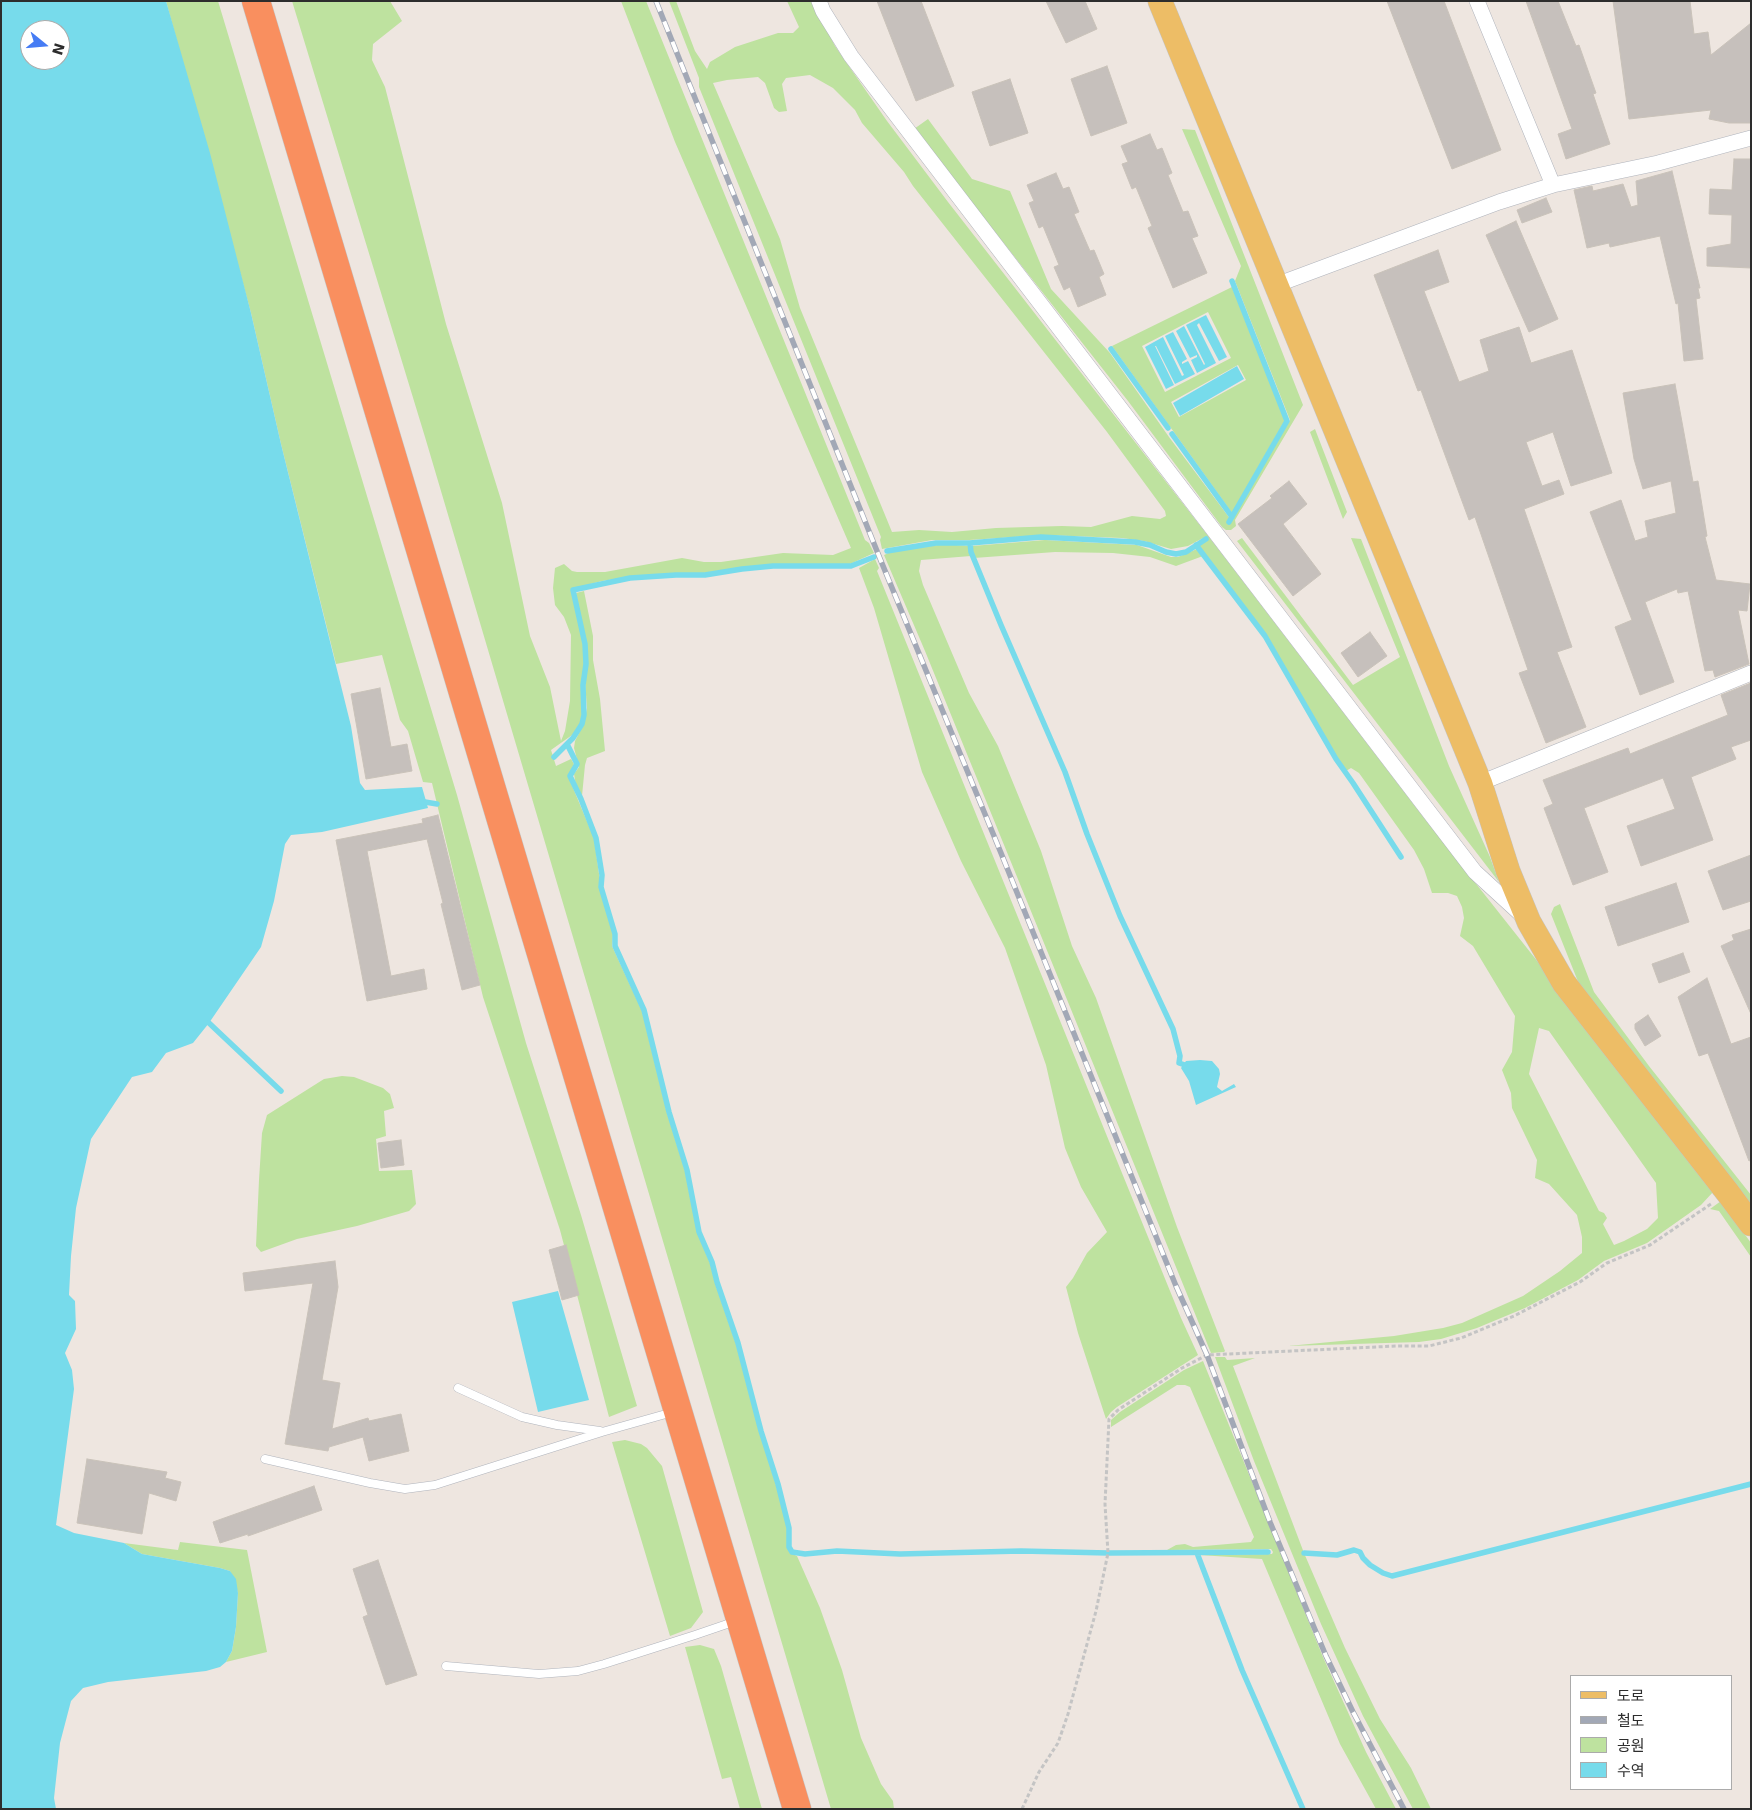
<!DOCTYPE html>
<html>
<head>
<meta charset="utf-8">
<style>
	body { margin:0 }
	#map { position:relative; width:1752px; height:1810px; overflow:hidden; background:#eee6e0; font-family:"DejaVu Sans","Noto Sans KR",sans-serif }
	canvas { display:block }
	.frame { position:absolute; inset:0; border:2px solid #2d2d2d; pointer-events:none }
	.legend { position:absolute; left:1570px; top:1675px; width:162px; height:115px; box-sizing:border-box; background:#fff; border:1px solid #ababab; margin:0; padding:6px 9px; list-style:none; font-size:15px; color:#2d2d2d }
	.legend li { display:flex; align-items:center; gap:10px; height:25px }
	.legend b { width:25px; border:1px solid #ababab }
	.north { position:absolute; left:20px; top:20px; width:50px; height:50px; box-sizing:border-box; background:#fff; border:1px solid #ababab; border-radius:50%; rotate:107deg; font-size:14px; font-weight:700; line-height:20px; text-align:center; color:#2d2d2d }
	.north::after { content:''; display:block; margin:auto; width:18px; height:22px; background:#467cf4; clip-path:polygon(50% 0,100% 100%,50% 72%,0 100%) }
</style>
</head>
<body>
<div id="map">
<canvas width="1752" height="1810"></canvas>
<div class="frame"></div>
<ul class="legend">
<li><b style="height:6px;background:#edbd66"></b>도로</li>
<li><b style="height:6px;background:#a2a8b6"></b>철도</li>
<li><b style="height:14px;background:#bee29f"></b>공원</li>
<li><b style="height:14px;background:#77dbeb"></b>수역</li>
</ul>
<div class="north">N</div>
</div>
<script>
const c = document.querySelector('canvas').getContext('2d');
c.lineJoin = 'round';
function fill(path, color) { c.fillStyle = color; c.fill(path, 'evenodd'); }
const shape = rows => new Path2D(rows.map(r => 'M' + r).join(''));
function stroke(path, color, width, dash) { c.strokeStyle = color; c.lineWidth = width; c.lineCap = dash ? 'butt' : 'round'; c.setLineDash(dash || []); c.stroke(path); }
const green = shape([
	[166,1,218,1,457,795,526,1043,581,1215,637,1406,609,1417,560,1230,483,997,432,783,423,782,408,731,400,720,382,655,336,664,281,444,251,313],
	[292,1,390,1,402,21,373,44,372,60,385,87,446,324,502,503,530,636,550,687,561,741,565,731,570,701,571,635,564,617,555,605,553,588,555,568,564,564,572,571,577,572,605,572,682,558,704,562,721,562,783,553,833,555,851,548,675,142,621,1,646,1,865,540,869,543,874,553,850,564,772,564,704,573,629,577,602,581,571,589,583,644,585,666,582,685,583,715,581,724,575,733,551,750,556,766,571,759,574,764,568,776,594,838,600,881,599,887,613,934,612,946,642,1011,667,1113,685,1171,697,1232,710,1263,715,1283,736,1344,759,1431,776,1485,787,1528,787,1547,790,1553,797,1556,820,1608,842,1670,861,1738,881,1784,893,1801,894,1809,831,1809,425,437],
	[669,1,676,1,695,51,707,69,710,62,735,47,778,33,793,33,799,27,787,1,812,1,835,46,846,62,887,121,948,202,1209,537,1424,818,1667,1125,1714,1191,1701,1205,1647,1243,1604,1261,1578,1280,1525,1308,1477,1328,1441,1339,1419,1342,1288,1346,1394,1336,1443,1328,1462,1323,1523,1296,1560,1271,1582,1253,1582,1237,1577,1215,1549,1184,1535,1178,1537,1160,1512,1108,1511,1093,1502,1070,1512,1052,1515,1016,1473,946,1460,936,1464,918,1462,907,1457,896,1448,893,1432,893,1424,869,1414,850,1359,773,1351,768,1346,771,1337,759,1266,636,1198,546,1206,541,1206,539,1203,538,1188,546,1171,549,1144,541,1122,538,1045,535,969,540,932,540,882,549,880,540,881,537,699,87,699,78],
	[810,75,833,88,855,110,862,123,904,172,913,186,1107,432,1165,511,1166,516,1160,519,1132,516,1091,527,1062,526,996,528,952,532,919,530,892,532,800,308,780,239,713,83,727,80,758,77,765,83,774,108,779,112,787,111,782,84,786,78],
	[1539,1028,1549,1031,1656,1183,1658,1218,1647,1229,1624,1241,1614,1245,1603,1224,1607,1218,1604,1213,1599,1211,1529,1074],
	[928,119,972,179,1010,191,1051,289,1110,353,1169,437,1231,520,1290,420,1235,281,1241,266,1182,129,1195,130,1303,405,1235,520,1236,526,1231,530,1226,530,1222,527,1128,401,914,129],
	[1232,287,1285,420,1232,513,1112,346],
	[1208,312,1231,358,1165,392,1142,346],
	[1238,365,1246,380,1179,417,1171,402],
	[1315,429,1347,512,1343,519,1310,432],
	[1242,538,1353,685,1400,657,1351,538,1361,539,1449,766,1490,857,1499,882,1237,541],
	[1045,540,1137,545,1171,557,1178,557,1197,549,1203,556,1176,566,1150,557,1113,553,1055,552,974,558,972,552,972,546],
	[944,544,969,546,971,556,921,560,919,571,923,585,969,693,998,746,1041,851,1072,946,1096,998,1177,1227,1225,1351,1224,1352,1211,1353,925,651,884,555,891,552],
	[875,559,879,568,877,571,1181,1318,1198,1355,1117,1407,1111,1412,1106,1419,1078,1333,1066,1287,1073,1278,1087,1253,1107,1232,1081,1187,1065,1148,1046,1065,1005,948,961,861,922,772,874,608,859,568],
	[584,591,593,636,593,660,600,699,605,751,587,758,585,765,582,796,576,786,574,774,579,767,574,748,575,741,584,723,587,708,585,682,588,665,587,649,576,593],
	[1560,904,1594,992,1649,1066,1751,1195,1751,1209,1583,994,1551,914,1554,907],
	[342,1076,354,1077,383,1088,390,1094,394,1108,384,1111,386,1136,376,1139,379,1171,412,1170,416,1204,409,1211,357,1226,297,1239,261,1252,256,1246,259,1180,262,1133,267,1115,324,1079],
	[1721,1201,1751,1243,1751,1257,1719,1211,1710,1209],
	[1215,1357,1225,1357,1227,1360,1255,1358,1233,1366,1304,1553,1345,1648,1380,1719,1411,1768,1431,1809,1413,1809,1363,1716,1321,1624,1254,1461],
	[1203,1361,1323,1657,1366,1752,1396,1809,1376,1809,1340,1744,1262,1559,1199,1555,1272,1554,1273,1552,1271,1549,1167,1550,1176,1545,1185,1544,1193,1547,1251,1542,1254,1537,1190,1387,1185,1385,1177,1385,1111,1427,1111,1420,1120,1412,1184,1370],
	[625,1440,641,1444,647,1448,662,1466,703,1612,691,1628,670,1636,612,1442],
	[180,1542,247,1550,267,1652,226,1662,232,1651,236,1627,238,1593,230,1571,220,1568,142,1554,124,1543,178,1550],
	[700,1645,714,1649,721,1666,762,1809,740,1809,731,1777,722,1779,685,1647]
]);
const water = shape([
	[1,1,166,1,210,153,251,313,281,444,351,726,360,783,365,790,422,787,428,808,322,832,291,835,285,844,274,901,261,947,209,1023,193,1043,166,1053,152,1072,132,1077,91,1139,76,1208,71,1256,69,1295,75,1301,76,1329,65,1353,72,1370,74,1389,56,1525,74,1533,124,1543,142,1554,220,1568,230,1571,236,1579,238,1593,236,1627,232,1651,226,1662,220,1667,206,1671,108,1682,83,1688,71,1701,60,1743,54,1798,56,1809,1,1809],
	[30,30,60,30,60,60,30,60],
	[1206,315,1227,357,1219,361,1199,323,1197,325,1216,363,1197,373,1191,360,1197,357,1197,355,1190,358,1176,331,1184,326,1204,365,1205,364,1186,325],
	[1173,332,1187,359,1182,362,1182,364,1188,361,1195,374,1175,384,1156,346,1155,346,1174,385,1166,389,1145,347,1163,337,1182,376,1184,375,1165,336],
	[1237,366,1244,379,1180,416,1173,403],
	[1200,1060,1212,1061,1219,1069,1220,1074,1217,1087,1222,1091,1234,1084,1236,1087,1196,1105,1189,1081,1181,1068,1186,1061],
	[558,1291,589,1400,538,1412,512,1302]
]);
const stream = shape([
	[1111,349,1168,428],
	[1172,434,1232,517],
	[1229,522,1287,421,1232,281],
	[970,543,971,552,1001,625,1065,772,1087,834,1120,916,1173,1029,1180,1056,1179,1063,1185,1065],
	[1196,545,1265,636,1336,759,1353,783,1401,857],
	[887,551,936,543,970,543,1041,537,1135,542,1150,545,1166,552,1176,554,1186,552,1206,539],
	[567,744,577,764,570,776,581,799,596,838,602,875,601,887,615,934,615,946,644,1010,669,1112,687,1170,699,1232,712,1262,717,1282,738,1343,761,1431,778,1484,789,1528,789,1547,792,1552,805,1554,837,1551,900,1554,1021,1551,1108,1553,1268,1552],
	[554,757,573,738,582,724,584,715,583,685,586,664,585,644,573,590,630,578,676,575,705,575,742,569,773,566,851,566,874,557],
	[419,801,437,804],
	[209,1023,281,1091],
	[1197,1553,1242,1670,1303,1809],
	[1304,1553,1337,1555,1354,1550,1360,1552,1363,1558,1370,1565,1383,1573,1392,1576,1751,1484]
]);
const building = shape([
	[877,1,921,1,954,86,916,101,877,1],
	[1046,1,1085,1,1097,29,1066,43,1046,1],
	[1387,1,1444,1,1501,150,1452,169,1387,1],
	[1526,1,1558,1,1576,46,1579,45,1596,93,1593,94,1610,144,1566,159,1558,134,1572,129,1526,1],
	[1613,1,1690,1,1694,34,1708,32,1711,55,1751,23,1751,123,1729,123,1709,119,1711,110,1629,119,1613,1],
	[1107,66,1127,123,1091,136,1071,79,1107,66],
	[1010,79,1028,133,990,146,972,92,1010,79],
	[1150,134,1157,150,1162,148,1172,173,1168,175,1183,212,1188,211,1198,236,1192,238,1207,273,1173,288,1148,228,1152,226,1136,187,1132,189,1122,164,1128,162,1121,146,1150,134],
	[1734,159,1751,159,1751,268,1707,266,1707,248,1731,244,1732,215,1709,214,1710,189,1732,190,1734,159],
	[1672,171,1700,288,1698,288,1700,298,1696,299,1703,359,1684,361,1678,303,1676,304,1660,236,1610,247,1609,243,1587,248,1574,190,1592,186,1593,191,1623,184,1631,207,1638,205,1636,181,1672,171],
	[1056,173,1063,189,1069,187,1079,212,1074,214,1090,251,1094,250,1104,274,1099,277,1106,295,1078,307,1070,287,1064,290,1054,267,1059,265,1043,226,1039,228,1029,203,1034,201,1027,185,1056,173],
	[1546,198,1552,212,1522,223,1517,210,1546,198],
	[1516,221,1558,319,1529,332,1486,235,1516,221],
	[1438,250,1449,282,1424,291,1459,382,1489,371,1480,340,1519,327,1531,363,1572,350,1612,473,1571,486,1553,432,1526,442,1542,486,1559,480,1564,494,1524,509,1572,647,1557,652,1586,727,1546,743,1519,673,1528,670,1475,517,1469,520,1421,390,1418,391,1374,275,1438,250],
	[1675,384,1693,482,1698,481,1707,536,1705,537,1716,580,1750,584,1747,611,1738,610,1749,664,1715,677,1713,670,1705,671,1688,591,1678,593,1677,589,1645,602,1674,682,1640,695,1615,627,1632,620,1590,512,1621,500,1635,541,1648,537,1645,521,1676,513,1671,481,1643,489,1634,459,1623,393,1675,384],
	[1289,481,1307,504,1283,524,1321,574,1293,596,1238,524,1272,498,1270,496,1289,481],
	[1370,632,1387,656,1358,677,1341,653,1370,632],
	[1751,683,1751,740,1731,747,1736,759,1691,777,1713,840,1641,866,1627,826,1675,809,1663,778,1584,808,1608,872,1573,885,1544,808,1553,804,1543,780,1628,748,1630,754,1728,715,1721,695,1751,683],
	[380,688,391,747,407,744,412,771,366,779,351,694,380,688],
	[438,815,480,985,462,990,441,904,443,903,427,839,367,851,391,976,424,969,427,989,367,1001,336,840,423,823,422,819,438,815],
	[1751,855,1751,901,1723,910,1708,871,1751,855],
	[1676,883,1689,922,1618,946,1605,907,1676,883],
	[1751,929,1751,1014,1721,946,1734,940,1732,935,1751,929],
	[1683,953,1690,972,1659,983,1652,964,1683,953],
	[1707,978,1731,1044,1751,1037,1751,1160,1749,1161,1708,1053,1699,1056,1678,997,1707,978],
	[1648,1015,1661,1036,1645,1046,1635,1029,1635,1024,1648,1015],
	[401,1140,404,1165,381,1168,378,1143,401,1140],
	[566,1245,579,1295,562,1300,549,1250,566,1245],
	[335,1261,338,1287,322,1380,340,1383,332,1429,368,1418,369,1421,401,1414,409,1451,369,1461,363,1437,329,1447,328,1451,285,1444,313,1283,245,1291,243,1273,335,1261],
	[87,1459,167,1472,165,1478,181,1482,176,1501,149,1493,142,1534,77,1523,87,1459],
	[314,1486,322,1510,248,1536,248,1534,220,1543,213,1522,314,1486],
	[378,1560,417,1675,386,1685,363,1617,368,1615,353,1569,378,1560]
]);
const path = shape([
	[1022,1809,1039,1772,1058,1743,1068,1714,1096,1611,1108,1553,1105,1504,1109,1419,1118,1410,1182,1368,1207,1355,1397,1346,1429,1346,1461,1338,1514,1316,1580,1282,1607,1263,1650,1245,1711,1204]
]);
const lane = shape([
	[458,1388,522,1417,557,1425,600,1431],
	[265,1459,370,1483,405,1489,435,1485,602,1432,673,1412],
	[446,1666,539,1674,578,1671,604,1664,695,1635,736,1621]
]);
const street = shape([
	[819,1,823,11,851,56,1475,872,1523,916],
	[1477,1,1553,185],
	[1276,285,1499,202,1553,185,1658,163,1751,138],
	[1480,783,1751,673]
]);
const primary = shape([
	[1160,1,1480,783,1508,871,1529,922,1564,983,1728,1193,1751,1224]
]);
const highway = shape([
	[256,1,797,1809]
]);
const rail = shape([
	[656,1,881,561,1001,853,1176,1286,1207,1355,1270,1522,1326,1656,1353,1712,1404,1809]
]);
fill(green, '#bee29f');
fill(water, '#77dbeb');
stroke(stream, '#77dbeb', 5.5);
fill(building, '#c6c0bc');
stroke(building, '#c9c2b9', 1);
stroke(lane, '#b0b4bc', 9);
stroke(street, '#b0b4bc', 16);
stroke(primary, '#c4c4c4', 25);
stroke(highway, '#c4c4c4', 29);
stroke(path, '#c4c4c4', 3, [4, 2.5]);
stroke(lane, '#fff', 8);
stroke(street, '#fff', 15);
stroke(primary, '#edbd66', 24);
stroke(highway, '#f98f5f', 28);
stroke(rail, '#a2a8b6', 5.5);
stroke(rail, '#fff', 4, [11]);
</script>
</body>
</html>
